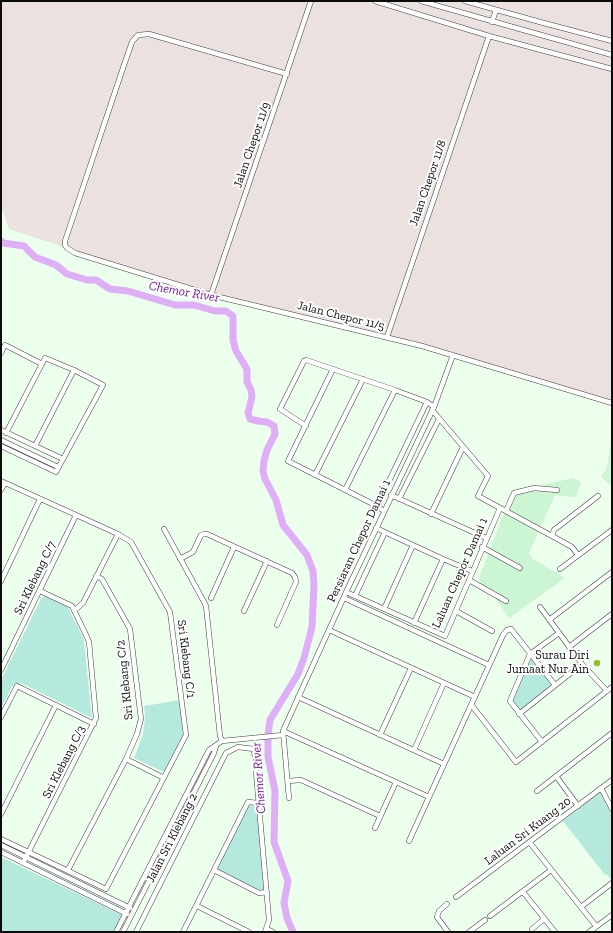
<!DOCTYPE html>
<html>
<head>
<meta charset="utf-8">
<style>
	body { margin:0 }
	#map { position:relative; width:613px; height:933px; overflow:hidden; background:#ebffec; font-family:"Zilla Slab",serif }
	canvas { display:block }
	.frame { position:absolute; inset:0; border:2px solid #0c0c0c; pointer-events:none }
</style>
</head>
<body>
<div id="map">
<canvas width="613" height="933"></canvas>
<div class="frame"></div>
</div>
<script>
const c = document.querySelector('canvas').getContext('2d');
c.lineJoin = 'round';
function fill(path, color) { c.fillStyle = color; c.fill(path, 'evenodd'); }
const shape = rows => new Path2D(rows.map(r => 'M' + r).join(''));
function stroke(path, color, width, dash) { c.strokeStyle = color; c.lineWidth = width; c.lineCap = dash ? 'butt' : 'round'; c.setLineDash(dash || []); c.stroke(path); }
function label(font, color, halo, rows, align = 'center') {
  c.font = font + ' "Zilla Slab",serif'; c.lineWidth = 4; c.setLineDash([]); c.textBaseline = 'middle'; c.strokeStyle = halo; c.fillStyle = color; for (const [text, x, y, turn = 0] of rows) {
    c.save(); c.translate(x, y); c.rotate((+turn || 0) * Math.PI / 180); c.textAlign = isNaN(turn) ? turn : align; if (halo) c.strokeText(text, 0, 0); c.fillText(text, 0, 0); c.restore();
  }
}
const industrial = shape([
	[1,1,612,1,612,403,453,355,211,295,75,253,67,248,9,229,1,206]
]);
const farmland = shape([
	[612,434,612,486,601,477,607,468],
	[573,478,581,482,576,497,555,495,529,553,533,559,565,578,509,618,496,599,496,591,483,589,479,578,512,492]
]);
const green = shape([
	[45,596,67,606,83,637,84,642,92,718,21,683,12,686,1,708,1,680,41,599],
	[530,654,555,685,519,714,510,701],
	[180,700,183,736,164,772,134,758,143,735,145,717,144,706],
	[600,792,612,815,612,881,607,874,605,875,563,821],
	[248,802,259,803,267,892,259,893,214,870],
	[1,857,124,916,116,932,1,932]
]);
const river = shape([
	[1,241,3,243,24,246,35,257,56,265,67,274,87,280,96,280,110,289,128,291,175,305,194,305,215,311,226,311,233,316,233,340,236,351,247,369,247,382,251,390,252,397,248,413,250,419,258,421,267,422,274,426,275,434,267,450,264,461,263,471,265,479,276,500,283,525,307,555,313,571,314,585,312,627,304,658,298,674,270,720,268,734,268,757,275,791,274,842,288,881,284,903,287,918,293,932]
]);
const minor = shape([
	[375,1,489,36,612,69],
	[421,1,612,55],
	[465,1,540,22,612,41],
	[492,22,496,10],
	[287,74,149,34,138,35,132,42,124,65,65,241,65,245,67,248,75,253,211,295,422,346,612,403],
	[211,295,311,1],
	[387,337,489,36],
	[1,353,5,345,42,364],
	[333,369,288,461,377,506,384,511],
	[432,410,488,476,478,496,552,536],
	[306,426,280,409,304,361,306,360,395,390,427,402,434,407],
	[1,430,63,459],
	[1,440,58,467],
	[1,446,56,472,103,385,74,370,45,358,6,433],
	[35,446,74,370],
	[315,475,363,379],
	[1,481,118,534,131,542,170,612,186,735,106,889,1,839],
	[1,490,5,483],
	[345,490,395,390],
	[391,495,486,538],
	[399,499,439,419],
	[377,506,427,402],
	[506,511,514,493,534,488,557,490],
	[431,514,463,447],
	[376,528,443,559,472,571],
	[164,529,203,600,206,606,220,736,222,741],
	[482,547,520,568],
	[578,555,572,547,552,536,554,530,598,496],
	[180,559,193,552,201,535,204,534,207,534,292,573,295,577,296,582,277,625],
	[560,569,612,530],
	[469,580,506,601],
	[1,581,40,499],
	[346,592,445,636,500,508],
	[355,596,385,532],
	[211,598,234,547],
	[344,598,489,665],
	[540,607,582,664,607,691],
	[384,609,413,545],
	[75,610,83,603,118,534],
	[244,611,267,561],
	[456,611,492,631],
	[549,620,612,572],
	[414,623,443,559],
	[329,630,475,697],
	[569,647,612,614],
	[1,670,76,515],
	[298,697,444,764],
	[473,707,516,762,612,687],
	[519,714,582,664],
	[1,717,17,686,94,724],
	[283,731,429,797],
	[380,735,411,668],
	[542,742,510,701,530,654,559,633],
	[414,750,444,683],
	[126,759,164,778],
	[556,776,578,806],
	[288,781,301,780,380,816],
	[601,788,612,809],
	[537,791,612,733],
	[289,798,283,731,348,588,434,407,453,355],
	[1,814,56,705],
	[375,828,396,782],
	[409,841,503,635,507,630,511,629,555,685],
	[530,843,596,926],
	[1,845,130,908],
	[1,852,127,914],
	[23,863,96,718,89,642,87,637,72,606,40,591],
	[68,870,126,759,137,734,141,719,130,629,102,579,96,576],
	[214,870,259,893,267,892],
	[523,892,555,932],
	[456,897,612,780],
	[447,904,439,911,437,917,448,932],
	[197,906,249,932],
	[581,907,612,883],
	[490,916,551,870],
	[267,929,273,932],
	[532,929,544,919],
	[116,932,209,750,222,741,283,735],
	[123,932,214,753,216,746],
	[136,932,226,753,238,747,254,749,269,920,265,932],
	[183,932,248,802,259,803],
	[469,932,485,920],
	[589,932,612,915]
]);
const markers = [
	[597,663,4,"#98bc23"]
];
const streetNames = [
	["Jalan Chepor 11/9",252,145,-71],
	["Jalan Chepor 11/8",428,183,-71],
	["Jalan Chepor 11/5",341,316,14],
	["Persiaran Chepor Damai 1",359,541,-65],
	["Laluan Chepor Damai 1",460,573,-66],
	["Sri Klebang C/7",35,578,-64],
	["Sri Klebang C/1",186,659,83],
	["Sri Klebang C/2",125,680,-96],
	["Sri Klebang C/3",64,762,-63],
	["Laluan Sri Kuang 20",528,831,-37],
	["Jalan Sri Klebang 2",172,838,-63]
];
const poiNames = [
	["Surau Diri",589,656],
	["Jumaat Nur Ain",589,670]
];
const waterNames = [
	["Chemor River",184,292,10],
	["Chemor River",259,778,-94]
];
fill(industrial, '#ebe2e0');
fill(farmland, '#cbf5d3');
fill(green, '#b5e9dd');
stroke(river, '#deaff6', 7);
stroke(minor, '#3f3f3f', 5.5);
stroke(minor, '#fff', 4.5);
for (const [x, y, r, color] of markers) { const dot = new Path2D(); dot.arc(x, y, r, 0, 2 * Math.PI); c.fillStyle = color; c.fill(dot); stroke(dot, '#fff', 1.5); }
label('12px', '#0c0c0c', '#fff', streetNames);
label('12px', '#0c0c0c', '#fff', poiNames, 'right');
label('italic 13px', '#78159e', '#fff', waterNames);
</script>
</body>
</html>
